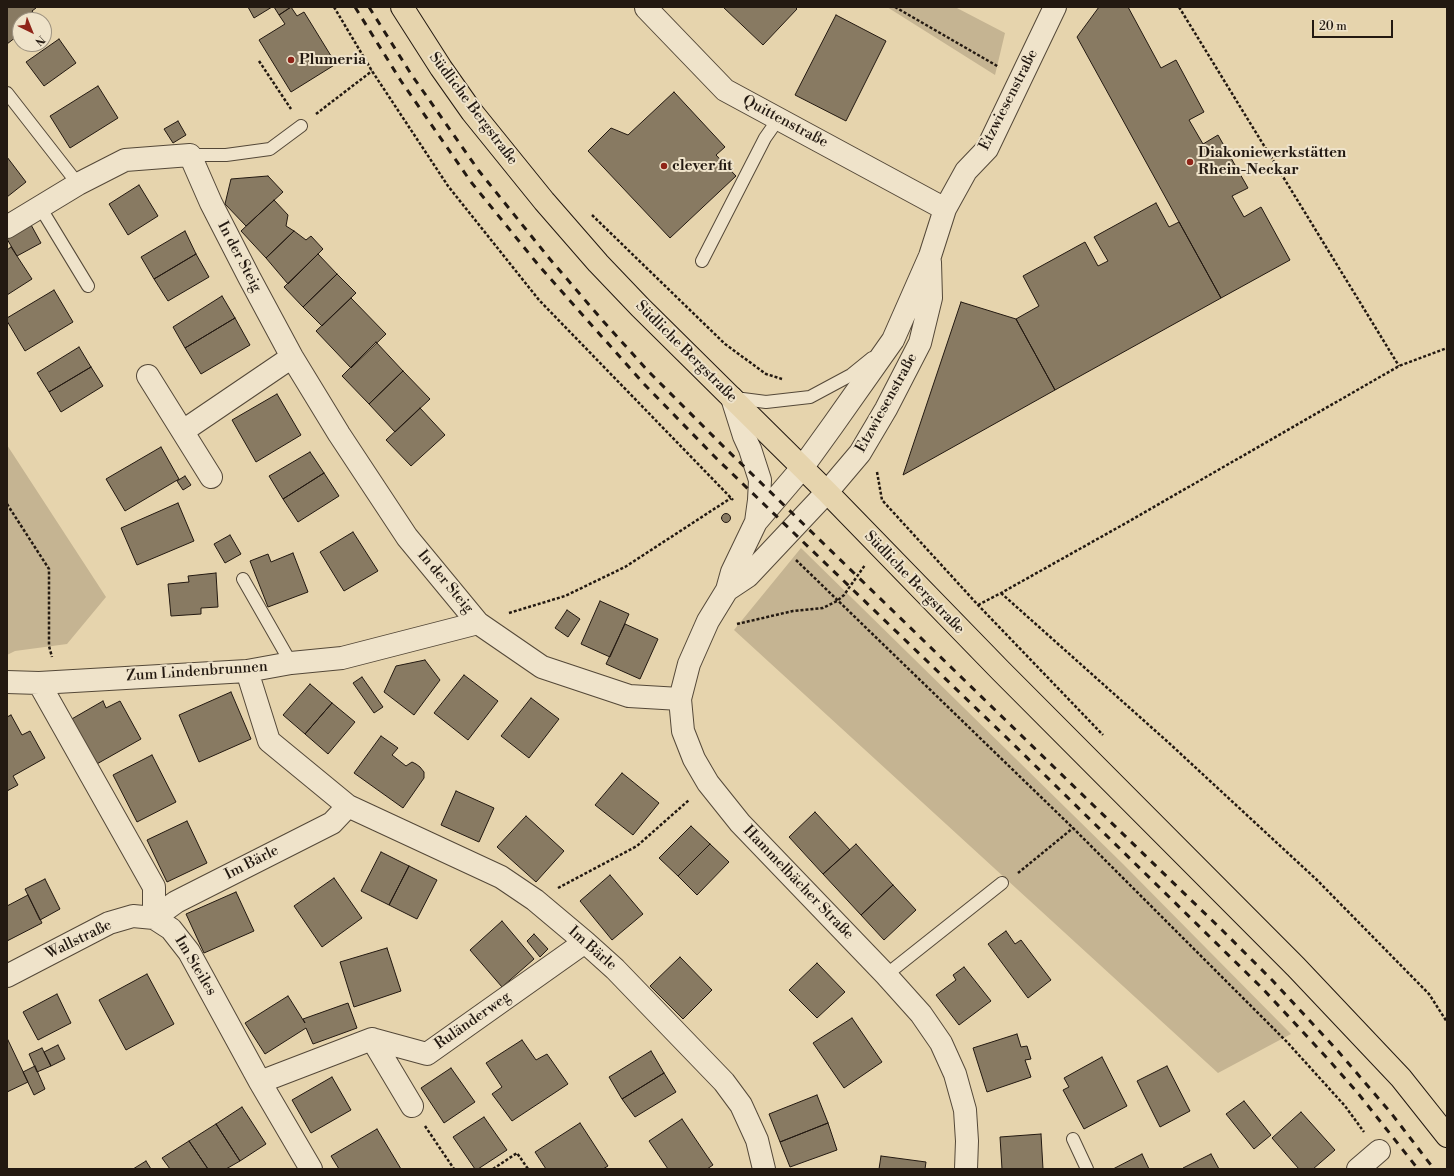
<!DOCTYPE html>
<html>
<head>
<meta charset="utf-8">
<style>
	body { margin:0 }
	#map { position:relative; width:1454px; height:1176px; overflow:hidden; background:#e6d4ad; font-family:"Libre Bodoni",serif }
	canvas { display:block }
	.frame { position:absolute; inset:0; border:8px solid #231911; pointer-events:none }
	.north { position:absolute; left:12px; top:12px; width:40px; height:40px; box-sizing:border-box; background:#efe3ca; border:1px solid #9d9280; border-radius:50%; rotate:137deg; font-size:11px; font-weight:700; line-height:16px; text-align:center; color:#231911 }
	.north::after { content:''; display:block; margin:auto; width:14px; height:18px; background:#8f2418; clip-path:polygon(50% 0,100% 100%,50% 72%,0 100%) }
	.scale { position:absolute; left:1312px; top:20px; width:81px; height:18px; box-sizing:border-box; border:2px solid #231911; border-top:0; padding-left:5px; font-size:12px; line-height:14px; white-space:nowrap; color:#231911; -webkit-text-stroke:3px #efe3ca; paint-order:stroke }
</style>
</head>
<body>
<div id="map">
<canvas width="1454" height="1176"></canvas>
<div class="frame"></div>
<div class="north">N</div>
<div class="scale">20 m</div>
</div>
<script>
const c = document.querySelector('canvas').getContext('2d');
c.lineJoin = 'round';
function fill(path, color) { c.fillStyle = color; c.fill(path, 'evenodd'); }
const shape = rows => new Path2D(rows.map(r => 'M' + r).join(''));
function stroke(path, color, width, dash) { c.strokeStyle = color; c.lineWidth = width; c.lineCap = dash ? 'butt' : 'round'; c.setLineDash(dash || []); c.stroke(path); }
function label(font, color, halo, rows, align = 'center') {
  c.font = font + ' "Libre Bodoni",serif'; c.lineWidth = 4; c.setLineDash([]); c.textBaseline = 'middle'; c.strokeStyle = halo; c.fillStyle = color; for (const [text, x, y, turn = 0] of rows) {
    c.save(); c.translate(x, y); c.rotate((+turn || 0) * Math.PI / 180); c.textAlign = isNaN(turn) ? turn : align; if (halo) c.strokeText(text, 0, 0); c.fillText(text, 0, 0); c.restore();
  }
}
const green = shape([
	[887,7,955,7,1005,33,995,75],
	[7,445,106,597,67,644,15,651,7,655],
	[801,548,1123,864,1291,1034,1218,1073,734,630]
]);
const building = shape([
	[7,7,35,7,36,8,32,11,38,19,20,20,20,34,7,44,7,7],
	[248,7,272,7,254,18,248,7],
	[274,7,291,7,279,15,274,7],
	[291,7,297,16,304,12,336,64,291,92,259,40,285,24,279,15,291,7],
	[723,7,795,7,797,9,763,45,723,7],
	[1099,7,1128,7,1161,68,1176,60,1204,112,1189,120,1203,144,1218,135,1248,188,1232,196,1244,217,1261,207,1290,260,1221,298,1077,37,1099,7],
	[836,15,886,41,846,121,795,95,836,15],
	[59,39,76,63,44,86,26,62,59,39],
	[98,86,118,118,70,148,50,116,98,86],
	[674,92,725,147,716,155,736,176,670,238,588,151,611,128,628,135,674,92],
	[178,121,186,135,173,143,164,129,178,121],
	[7,157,26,182,7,197,7,157],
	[268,176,283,192,246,226,225,204,231,179,268,176],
	[139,185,158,216,128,235,109,204,139,185],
	[274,200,288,215,286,226,294,231,266,258,241,231,274,200],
	[1156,203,1169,227,1179,222,1221,298,1055,390,1016,319,1039,306,1023,276,1085,242,1098,266,1108,261,1094,237,1156,203],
	[30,223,41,243,17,256,7,239,7,236,30,223],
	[185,231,196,254,154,279,141,257,185,231],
	[294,231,306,240,311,236,323,249,288,284,266,258,294,231],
	[11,247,32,279,7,295,7,250,11,247],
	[196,254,209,277,168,301,154,279,196,254],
	[318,254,337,274,303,307,284,287,318,254],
	[337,274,356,293,322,326,303,307,337,274],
	[54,290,73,322,25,351,7,321,7,318,54,290],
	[222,296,235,318,185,348,173,327,222,296],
	[351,298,386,334,351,368,316,331,351,298],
	[961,302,1016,319,1055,390,903,475,961,302],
	[235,318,250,345,201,374,185,348,235,318],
	[376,342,403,371,369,404,342,376,376,342],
	[79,347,91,367,49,392,37,373,79,347],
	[91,367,103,386,61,412,49,392,91,367],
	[403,371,430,399,395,432,369,404,403,371],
	[277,394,301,435,256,462,232,420,277,394],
	[420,408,445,435,411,466,386,440,420,408],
	[161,447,179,479,125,511,106,479,161,447],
	[310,452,324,473,283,499,269,476,310,452],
	[324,473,339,496,298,522,283,499,324,473],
	[185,476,191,485,183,490,177,481,185,476],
	[178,503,194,541,137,565,121,528,178,503],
	'721.5 518a4.5 4.5 0 1 1 9 0a4.5 4.5 0 1 1-9 0Z',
	[353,532,378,571,344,591,320,552,353,532],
	[230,535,241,554,225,563,214,544,230,535],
	[293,553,308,592,268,607,250,561,268,554,271,562,293,553],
	[216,573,218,607,201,608,201,614,171,616,168,584,189,582,188,576,216,573],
	[600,601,629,614,610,657,581,644,600,601],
	[567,610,580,619,568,637,555,628,567,610],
	[625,624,658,639,640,679,606,664,625,624],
	[425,660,440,680,414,715,384,692,396,666,425,660],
	[464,675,498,701,468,740,434,713,464,675],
	[362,677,383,707,374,713,353,683,362,677],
	[310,684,332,703,305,734,283,715,310,684],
	[231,692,251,739,199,762,179,715,231,692],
	[531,698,559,719,529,758,501,736,531,698],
	[103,701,106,708,120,701,141,739,95,765,70,720,103,701],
	[332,703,355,722,328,754,305,734,332,703],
	[11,715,22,735,30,731,45,758,13,776,18,785,7,791,7,717,11,715],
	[381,736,398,748,392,755,406,766,412,762,416,764,420,767,424,772,424,778,403,808,354,773,381,736],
	[152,755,176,802,137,822,113,775,152,755],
	[622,773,659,803,633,835,595,805,622,773],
	[456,791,494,808,479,842,441,825,456,791],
	[815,812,850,850,823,874,789,837,815,812],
	[526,816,564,851,536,882,497,847,526,816],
	[187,821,207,863,167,882,147,840,187,821],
	[691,826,710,844,678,876,659,858,691,826],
	[710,844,729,862,697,895,678,876,710,844],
	[856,844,893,885,861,915,823,874,856,844],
	[381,852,409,866,389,905,361,891,381,852],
	[409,866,437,880,417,919,389,905,409,866],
	[610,875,643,914,612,940,580,901,610,875],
	[334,878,362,918,322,947,294,906,334,878],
	[45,879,60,909,40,920,25,889,45,879],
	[893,885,916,910,884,940,861,915,893,885],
	[236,892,254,931,204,953,186,914,236,892],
	[28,895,42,923,7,941,7,906,28,895],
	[502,921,534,959,502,987,470,950,502,921],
	[1006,931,1015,944,1021,940,1051,980,1028,998,988,944,1006,931],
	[534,934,548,949,540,957,527,941,534,934],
	[387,948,401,991,354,1007,340,962,387,948],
	[680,957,712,990,683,1019,650,986,680,957],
	[817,963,845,992,817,1018,789,990,817,963],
	[964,967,991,1001,959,1025,936,995,956,980,953,975,964,967],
	[147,974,174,1024,126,1050,99,1000,147,974],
	[57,994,71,1023,38,1040,23,1012,57,994],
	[288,996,305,1023,303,1019,348,1003,357,1028,313,1044,306,1028,265,1054,245,1023,288,996],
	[852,1018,882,1062,844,1088,813,1043,852,1018],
	[1017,1034,1021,1047,1027,1046,1031,1059,1025,1060,1031,1077,987,1092,973,1048,1017,1034],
	[7,1038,28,1082,7,1092,7,1038],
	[522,1040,536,1060,547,1054,568,1084,512,1121,492,1094,502,1087,486,1063,522,1040],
	[58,1045,65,1059,51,1066,44,1052,58,1045],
	[42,1048,51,1066,37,1072,29,1054,42,1048],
	[651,1051,664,1073,622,1099,609,1077,651,1051],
	[1102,1057,1127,1106,1084,1129,1063,1090,1069,1087,1064,1078,1102,1057],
	[35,1066,45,1089,34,1095,23,1072,35,1066],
	[1167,1066,1190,1111,1160,1127,1137,1081,1167,1066],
	[451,1068,475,1102,444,1123,421,1088,451,1068],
	[664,1073,676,1092,635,1117,622,1099,664,1073],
	[332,1077,351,1110,311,1133,292,1100,332,1077],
	[817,1095,828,1123,780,1142,769,1114,817,1095],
	[1244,1101,1271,1135,1254,1149,1226,1114,1244,1101],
	[242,1107,266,1144,240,1161,216,1124,242,1107],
	[1301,1112,1335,1150,1313,1169,1299,1169,1272,1138,1301,1112],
	[484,1117,507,1150,478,1169,475,1169,453,1137,484,1117],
	[682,1119,713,1165,707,1169,668,1169,649,1141,682,1119],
	[580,1123,608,1166,603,1169,546,1169,535,1152,580,1123],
	[828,1123,837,1150,790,1167,780,1142,828,1123],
	[216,1124,240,1161,226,1169,208,1169,189,1141,216,1124],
	[377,1129,401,1169,339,1169,331,1156,377,1129],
	[1041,1134,1043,1169,1002,1169,1000,1137,1041,1134],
	[189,1141,208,1169,170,1169,162,1158,189,1141],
	[1142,1154,1149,1169,1113,1169,1142,1154],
	[1211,1154,1219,1169,1183,1169,1183,1168,1211,1154],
	[881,1156,926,1162,925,1169,879,1169,881,1156],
	[146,1161,151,1169,133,1169,146,1161]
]);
const path = shape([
	[334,7,372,71,448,186,539,300,733,500],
	[895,7,999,67],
	[1179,7,1399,366],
	[259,61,291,109],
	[316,114,372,71],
	[592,215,725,344,766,374,782,379],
	[877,472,882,500,978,605,1103,735],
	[7,504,49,569,49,646,52,657],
	[796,560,1073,828,1287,1042,1345,1106,1364,1132],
	[1001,593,1169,743,1317,880,1429,994,1447,1022],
	[978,605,1001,593,1126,523,1399,366,1447,348],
	[509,613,565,596,625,567,731,498],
	[737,624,793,611,823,608,837,601,844,595,865,565],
	[1018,873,1073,828],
	[558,888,637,846,689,800],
	[425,1126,454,1169],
	[493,1169,517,1153,528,1169]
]);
const lane = shape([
	[7,93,78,184],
	[190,155,226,155,270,149,301,126],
	[40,207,88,286],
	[702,261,765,138,779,118],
	[735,398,766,402,810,397,851,375,872,358],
	[243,579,291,663],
	[886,975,1002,883],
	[1073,1139,1087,1169]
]);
const street = shape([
	[646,8,725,90,945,209],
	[7,227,78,184,125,160,190,155,211,203,249,277,292,357,339,434,407,537,478,623,542,667,629,696,680,699],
	[148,376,211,477],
	[732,398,744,436,750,449,760,480,759,500,756,522],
	[183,431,292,357],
	[727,590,748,576,827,492,860,453,886,409,920,343,931,298,930,262],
	[247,671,269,741,348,806,501,877,535,900,585,942,615,969,724,1082,741,1105,757,1140,764,1169],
	[7,682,39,683,247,671,291,663,342,658,478,623],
	[39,683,154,887,154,918,171,929,189,952,260,1082,311,1169],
	[7,976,109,923,133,916,154,918,176,902,332,823,348,806],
	[372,1039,412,1106],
	[260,1082,372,1039,427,1054,585,942],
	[966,1169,967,1141,965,1110,955,1074,941,1043,921,1014,886,975,740,823,708,783,694,759,683,731,680,699,689,664,708,621,727,590,732,572,756,522,802,468,833,425,893,340,930,256,945,209,966,171,987,149,1055,7],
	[1358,1169,1379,1151]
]);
const primary = shape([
	[402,7,441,68,472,112,544,201,598,263,640,307,827,492,1001,671,1296,967,1401,1078,1447,1136]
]);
const rail = shape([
	[355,7,401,81,471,182,540,267,644,384,717,459,1007,738,1263,989,1328,1059,1357,1092,1418,1169],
	[369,7,411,74,479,171,549,258,603,321,649,372,724,447,1223,931,1272,980,1337,1050,1391,1113,1434,1169]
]);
const markers = [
	[291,60,4,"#8f2418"],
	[1190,162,4,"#8f2418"],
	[664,166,4,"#8f2418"]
];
const poiNames = [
	["Plumeria",299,60],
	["Diakoniewerkstätten",1198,153],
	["Rhein-Neckar",1198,170],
	["clever fit",672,166]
];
const streetNames = [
	["Etzwiesenstraße",1009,100,-63],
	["Südliche Bergstraße",473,109,53],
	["Quittenstraße",785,122,28],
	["In der Steig",239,257,62],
	["Südliche Bergstraße",686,352,45],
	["Etzwiesenstraße",887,403,-61],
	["In der Steig",445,582,50],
	["Südliche Bergstraße",914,583,46],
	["Zum Lindenbrunnen",197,672,-4],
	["Im Bärle",252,863,-27],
	["Hammelbächer Straße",798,883,46],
	["Wallstraße",79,940,-26],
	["Im Bärle",592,949,41],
	["Im Steiles",195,966,59],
	["Ruländerweg",473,1021,-35]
];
fill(green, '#c5b492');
fill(building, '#887a62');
stroke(building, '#231911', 1);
stroke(lane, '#544838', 14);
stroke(street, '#544838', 24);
stroke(primary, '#231911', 24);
stroke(path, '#231911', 2.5, [3, 2]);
stroke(lane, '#efe3ca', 12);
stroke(street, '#efe3ca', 22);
stroke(primary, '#e6d4ad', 22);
stroke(rail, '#231911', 3, [7, 7]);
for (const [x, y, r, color] of markers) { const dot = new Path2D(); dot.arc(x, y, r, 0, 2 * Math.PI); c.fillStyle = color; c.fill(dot); stroke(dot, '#efe3ca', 1.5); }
label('bold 15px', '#231911', '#efe3ca', poiNames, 'left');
label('15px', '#231911', '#efe3ca', streetNames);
</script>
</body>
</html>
